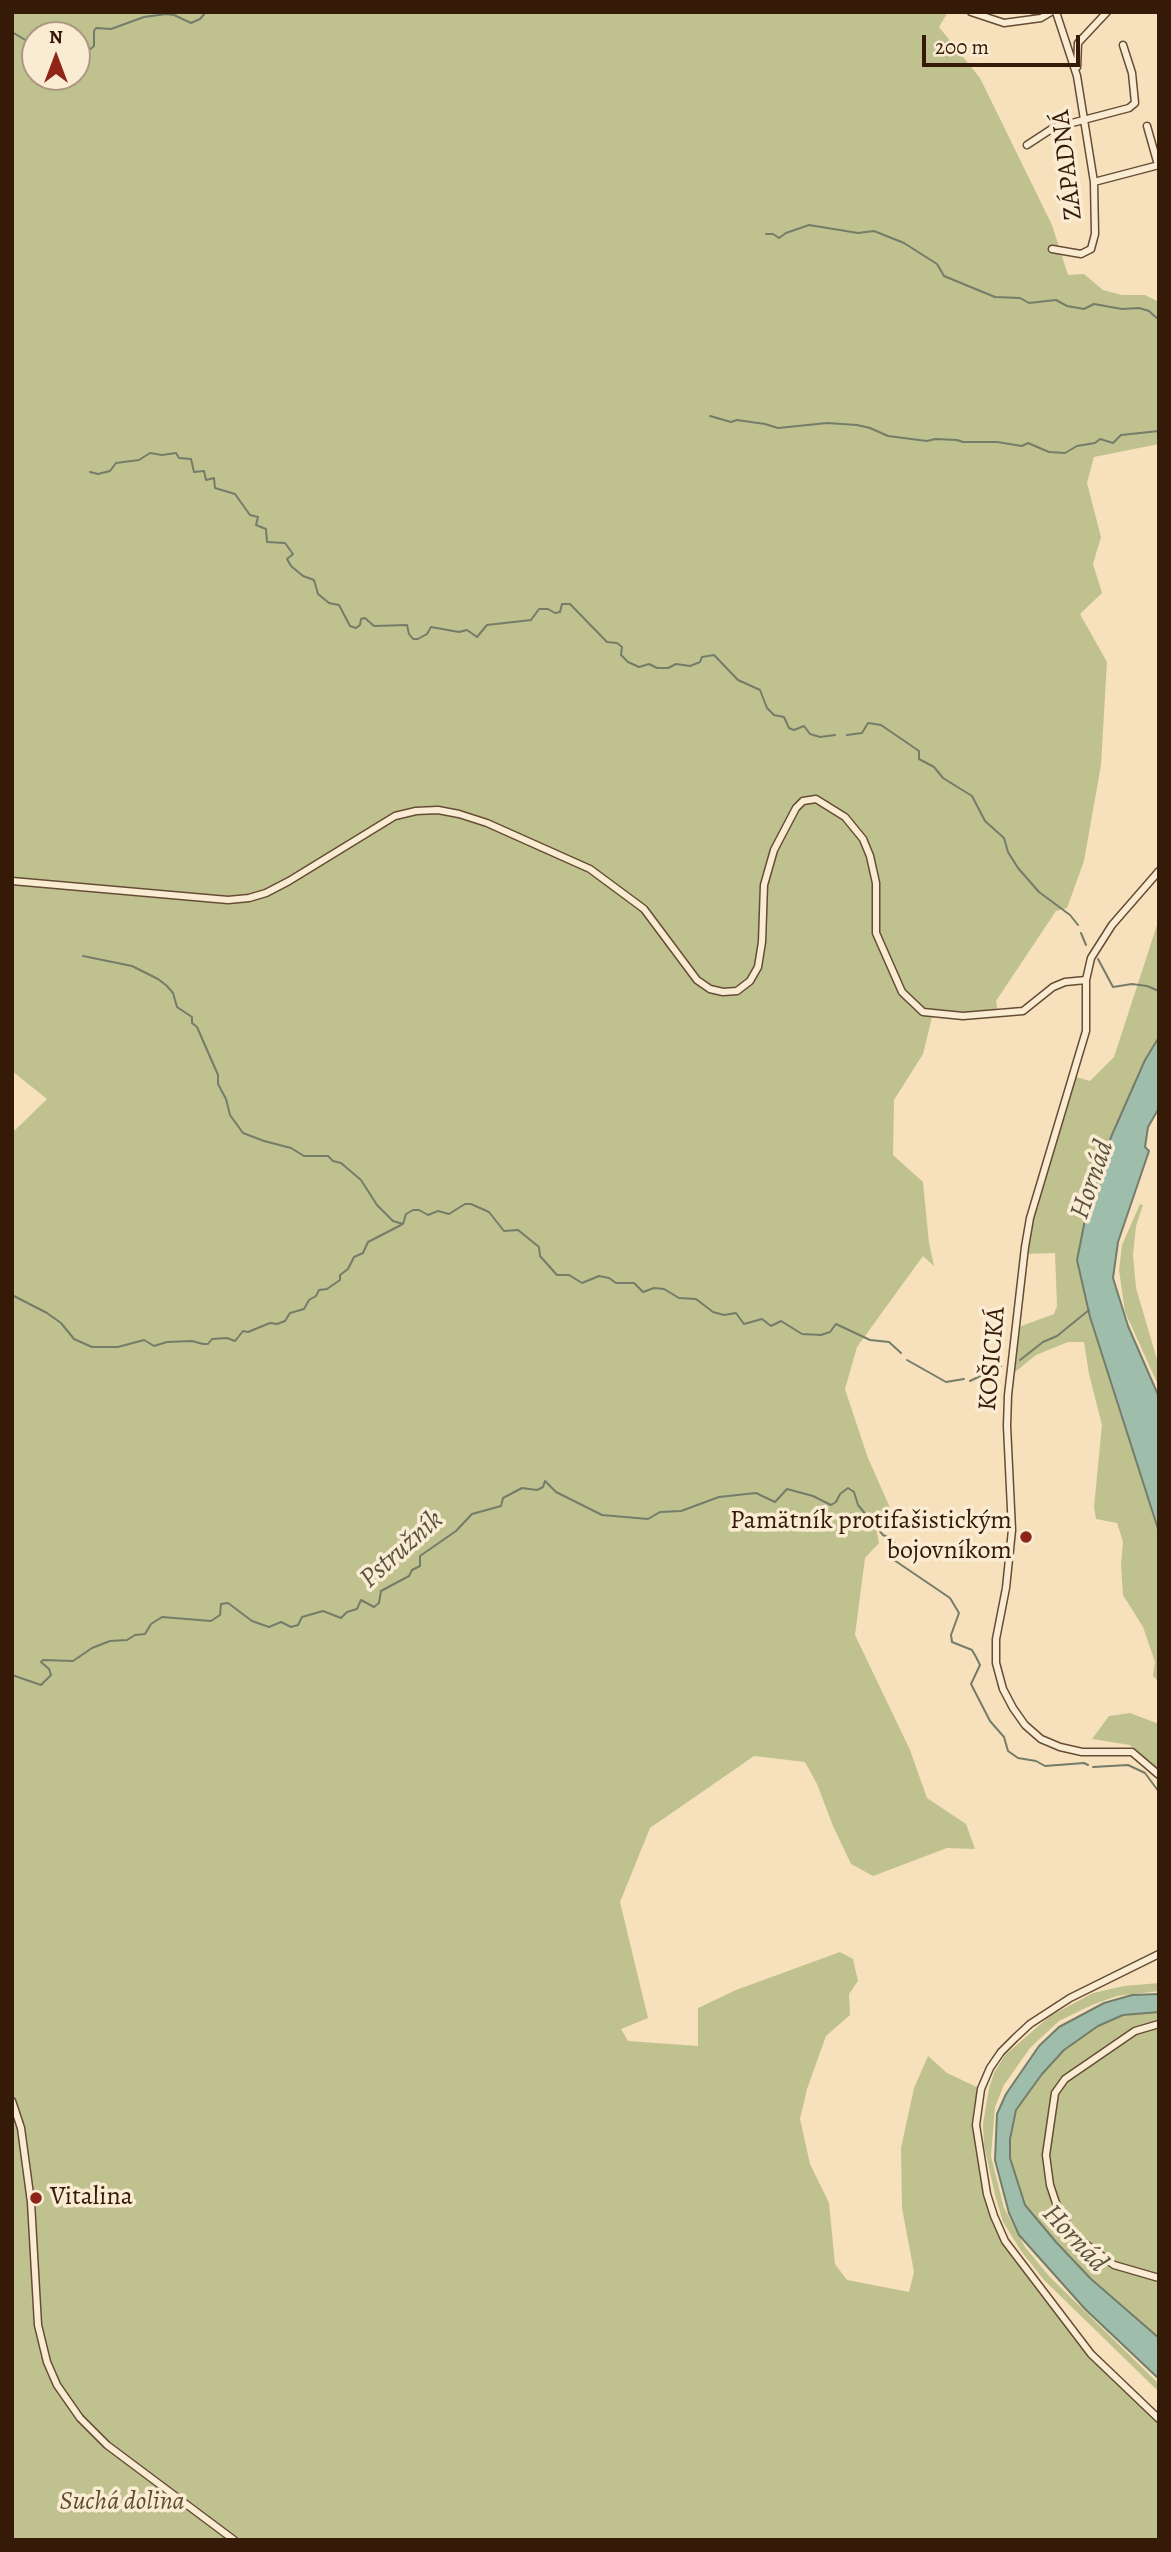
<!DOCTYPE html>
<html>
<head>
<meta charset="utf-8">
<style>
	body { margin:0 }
	#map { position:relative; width:1171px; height:2552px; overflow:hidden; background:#f7e1bc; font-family:Alegreya,serif }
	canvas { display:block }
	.frame { position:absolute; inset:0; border:14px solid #361a08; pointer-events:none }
	.north { position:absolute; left:21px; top:21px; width:70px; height:70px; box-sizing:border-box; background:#faecd3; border:2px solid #ac9882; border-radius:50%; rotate:0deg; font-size:19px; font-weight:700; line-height:28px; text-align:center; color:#361a08 }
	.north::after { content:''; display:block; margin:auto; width:24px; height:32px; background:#8f2418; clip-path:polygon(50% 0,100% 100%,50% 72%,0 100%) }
	.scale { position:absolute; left:922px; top:35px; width:158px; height:32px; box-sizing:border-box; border:4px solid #361a08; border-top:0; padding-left:9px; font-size:21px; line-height:24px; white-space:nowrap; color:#361a08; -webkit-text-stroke:5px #faecd3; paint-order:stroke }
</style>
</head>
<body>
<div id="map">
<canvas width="1171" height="2552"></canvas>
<div class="frame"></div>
<div class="north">N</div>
<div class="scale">200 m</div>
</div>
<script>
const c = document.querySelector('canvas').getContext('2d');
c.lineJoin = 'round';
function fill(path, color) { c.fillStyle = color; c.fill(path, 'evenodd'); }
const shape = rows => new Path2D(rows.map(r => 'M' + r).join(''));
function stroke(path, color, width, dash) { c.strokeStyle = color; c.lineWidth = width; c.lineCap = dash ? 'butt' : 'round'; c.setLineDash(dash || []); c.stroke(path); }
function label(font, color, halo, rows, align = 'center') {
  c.font = font + ' Alegreya,serif'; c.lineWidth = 7; c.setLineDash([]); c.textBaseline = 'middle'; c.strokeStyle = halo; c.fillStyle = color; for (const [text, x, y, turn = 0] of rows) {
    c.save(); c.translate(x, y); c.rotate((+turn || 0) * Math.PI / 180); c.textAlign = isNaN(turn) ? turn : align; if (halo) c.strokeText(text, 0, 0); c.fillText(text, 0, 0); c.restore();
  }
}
const green = shape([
	[12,12,948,12,939,27,980,78,1052,225,1068,275,1084,274,1103,290,1122,295,1145,295,1159,302,1159,444,1094,457,1087,483,1101,537,1093,564,1102,593,1080,614,1107,662,1101,765,1084,861,1067,908,1056,911,996,1001,998,1013,932,1017,923,1054,894,1100,893,1155,923,1182,929,1243,934,1266,923,1256,857,1347,845,1389,868,1458,891,1510,874,1518,879,1543,865,1558,855,1635,910,1750,927,1798,966,1824,975,1849,947,1848,873,1876,851,1864,833,1826,817,1784,805,1762,754,1756,650,1828,620,1902,648,2018,621,2029,628,2041,698,2046,698,2008,736,1990,840,1952,853,1959,858,1981,849,1994,850,2015,826,2036,807,2089,800,2119,810,2164,829,2203,835,2264,847,2280,909,2292,914,2272,902,2208,901,2148,914,2088,928,2056,947,2073,981,2089,976,2125,987,2194,1005,2241,1065,2321,1159,2419,1159,2540,12,2540,12,1133,47,1099,12,1071],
	[35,35,77,35,77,77,35,77],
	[1159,919,1157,1023,1159,1023,1159,1037,1145,1060,1111,1137,1085,1220,1077,1260,1090,1317,1159,1532,1159,1682,1153,1676,1155,1662,1143,1627,1123,1595,1121,1565,1123,1542,1117,1523,1096,1519,1094,1507,1102,1425,1089,1374,1084,1342,1068,1342,1036,1355,1009,1377,1013,1329,1054,1314,1057,1306,1055,1253,1023,1254,1073,1076,1090,1081,1114,1057],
	[1140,1204,1143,1205,1136,1226,1133,1255,1136,1288,1159,1366,1159,1387,1125,1312,1119,1270,1122,1245],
	[1130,1713,1159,1724,1159,1774,1130,1745,1092,1739,1109,1716],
	[1159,1983,1159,1991,1117,1996,1092,2005,1059,2021,1030,2048,1004,2085,995,2107,991,2156,1004,2208,1025,2247,1049,2276,1159,2384,1159,2392,1044,2280,1021,2251,1003,2222,995,2195,984,2145,983,2124,989,2088,994,2073,1005,2055,1050,2016,1093,1993,1124,1986],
	[1159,2012,1159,2338,1091,2279,1056,2242,1025,2205,1010,2158,1010,2139,1016,2110,1042,2074,1064,2050,1098,2026,1123,2015]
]);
const water = shape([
	[1159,1037,1159,1108,1148,1127,1145,1147,1149,1151,1118,1242,1113,1278,1128,1326,1159,1397,1159,1532,1090,1317,1077,1260,1085,1220,1111,1137,1145,1060,1159,1037],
	[1159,1994,1159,2012,1123,2015,1098,2026,1064,2050,1042,2074,1016,2110,1010,2139,1010,2158,1025,2205,1056,2242,1091,2279,1159,2338,1159,2379,1085,2309,1019,2235,1009,2213,995,2160,997,2114,1006,2094,1039,2046,1059,2027,1104,2003,1132,1995,1159,1994]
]);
const stream = shape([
	[1030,16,1044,12],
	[995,17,1007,20],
	[12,32,27,41,35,39],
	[45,35,55,32,59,35],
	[77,52,87,52,94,46,94,31,96,28,111,29,144,17,166,14,174,15,191,23,200,19,206,12],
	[766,234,773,234,779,238,786,233,809,225,858,233,874,231,904,243,937,264,944,276,995,297,1020,298,1029,303,1056,300,1067,306,1084,309,1094,304,1122,309,1139,308,1149,311,1159,320],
	[710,416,731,422,737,420,765,424,778,428,827,423,857,425,870,428,888,436,927,441,935,439,957,440,963,442,997,442,1022,446,1028,443,1049,452,1065,453,1077,446,1095,443,1100,439,1113,443,1121,435,1159,431],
	[90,472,98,474,110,471,116,463,139,460,150,453,162,455,176,453,179,458,191,459,194,472,204,471,206,480,214,478,215,488,235,494,250,515,258,517,256,525,266,529,267,542,285,543,293,554,287,559,291,566,303,576,314,580,318,594,329,603,339,605,350,626,356,628,360,625,361,619,365,618,374,626,407,625,409,634,413,639,418,639,427,634,431,627,459,632,467,630,477,637,487,625,531,620,539,609,548,609,555,613,560,612,562,604,570,604,607,642,617,643,622,647,621,655,628,662,639,667,649,664,657,668,668,668,676,664,690,666,700,662,702,657,714,655,738,680,760,690,767,708,774,715,784,717,789,728,794,730,804,726,810,734,820,737,835,735],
	[847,735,862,733,868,723,881,725,919,751,919,759,934,767,943,778,972,796,985,821,1004,838,1008,852,1018,868,1039,892,1070,915,1078,925],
	[1081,933,1086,945],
	[83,956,132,966,158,979,167,986,173,993,177,1007,192,1017,192,1023,197,1027,218,1075,218,1084,226,1099,230,1115,243,1133,264,1141,291,1148,304,1156,328,1156,333,1161,341,1163,361,1180,377,1205,393,1221,403,1224,406,1214,413,1210,419,1210,428,1215,438,1211,449,1214,465,1204,471,1204,489,1212,504,1231,518,1230,539,1247,540,1256,557,1275,569,1275,582,1283,599,1276,609,1278,616,1283,634,1283,643,1292,654,1288,664,1289,679,1298,696,1299,713,1312,724,1315,736,1313,744,1324,762,1319,771,1326,781,1321,802,1334,821,1335,830,1332,836,1324,870,1340,889,1342,901,1353],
	[1098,959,1113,987,1132,984,1147,986,1159,991],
	[12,1295,47,1313,61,1323,74,1339,92,1347,118,1347,144,1340,154,1346,167,1342,192,1341,203,1344,208,1344,212,1339,227,1338,235,1341,243,1331,248,1332,270,1323,277,1324,285,1321,290,1313,304,1309,309,1300,316,1296,319,1290,327,1289,340,1280,340,1275,348,1269,354,1257,363,1253,368,1242,401,1225],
	[907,1360,946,1382,964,1379],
	[1020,1360,1043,1342,1057,1336,1089,1310],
	[970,1381,1001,1366],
	[12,1675,41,1685,51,1675,49,1669,41,1662,43,1660,73,1661,92,1648,110,1641,127,1640,135,1635,145,1634,151,1624,162,1617,211,1621,220,1615,221,1604,228,1603,252,1621,269,1627,281,1622,291,1627,298,1625,302,1617,323,1611,341,1618,347,1612,357,1609,361,1600,374,1607,379,1603,381,1591,409,1576,412,1570,420,1566,420,1556,456,1531,472,1514,501,1506,503,1498,522,1488,537,1490,543,1487,545,1481,556,1492,602,1515,648,1519,660,1512,681,1511,719,1497,756,1493,775,1502,787,1489,813,1496,831,1505,836,1502,840,1494,848,1488,854,1492,858,1505,883,1535,892,1539,896,1545,893,1555,894,1560,950,1598,959,1613,951,1635,952,1642,972,1650,976,1657,980,1665,971,1684,990,1721,1004,1737,1008,1751,1018,1758,1036,1761,1045,1766,1084,1763,1088,1765],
	[1093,1767,1128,1765,1145,1773,1159,1792]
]);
const minor = shape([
	[971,12,1004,23,1041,18,1051,12],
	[1077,67,1078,43,1107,12],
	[1147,126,1158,165],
	[1027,145,1053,128,1129,108,1135,103,1132,73,1123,45],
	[1094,182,1159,165],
	[1052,249,1081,254,1091,249,1095,234,1094,182,1077,76,1056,12],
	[1159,871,1112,925,1091,958,1086,980,1086,1031,1030,1218,1025,1247,1008,1395,1007,1426,1012,1530,1006,1588,996,1639,996,1663,1003,1689,1013,1708,1025,1725,1041,1739,1060,1747,1082,1752,1132,1752,1159,1775],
	[12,881,228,900,249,898,266,893,289,881,395,816,416,811,438,810,459,814,487,823,590,869,644,909,697,980,710,989,723,992,737,991,750,981,758,967,762,942,764,885,774,850,796,808,803,801,816,799,845,817,863,839,870,856,876,883,876,933,902,992,923,1012,963,1016,1023,1011,1053,987,1065,982,1086,980],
	[1159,1954,1070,1998,1030,2024,1015,2038,1001,2052,990,2068,981,2089,976,2125,987,2194,994,2216,1005,2241,1091,2354,1159,2419],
	[1159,2024,1135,2031,1065,2079,1055,2093,1046,2155,1050,2185,1057,2206,1069,2228,1079,2239,1114,2265,1159,2278],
	[12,2101,21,2128,31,2202,38,2325,47,2362,57,2385,80,2418,107,2445,234,2540]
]);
const markers = [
	[1026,1537,7,"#8f2418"],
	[36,2198,7,"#8f2418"]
];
const streetNames = [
	["ZÁPADNÁ",1068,165,-97],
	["KOŠICKÁ",993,1359,-85]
];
const poiNames = [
	["Pamätník protifašistickým",1012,1522],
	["bojovníkom",1012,1552],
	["Vitalina",50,2198,"left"]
];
const parkNames = [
	["Suchá dolina",122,2503]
];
const waterNames = [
	["Hornád",1093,1180,-71],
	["Pstružník",402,1550,-42],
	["Hornád",1074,2239,47]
];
fill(green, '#bfc28e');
fill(water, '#9ebeab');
stroke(water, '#747c6a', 2);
stroke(stream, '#747c6a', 2);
stroke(minor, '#664c35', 9);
stroke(minor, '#faecd3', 6);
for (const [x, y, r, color] of markers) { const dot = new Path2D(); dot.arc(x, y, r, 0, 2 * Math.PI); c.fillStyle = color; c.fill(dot); stroke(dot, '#faecd3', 2.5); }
label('26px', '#361a08', '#faecd3', streetNames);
label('26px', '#361a08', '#faecd3', poiNames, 'right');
label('italic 26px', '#5f4c30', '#faecd3', parkNames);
label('italic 28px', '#5a5341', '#faecd3', waterNames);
</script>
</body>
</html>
